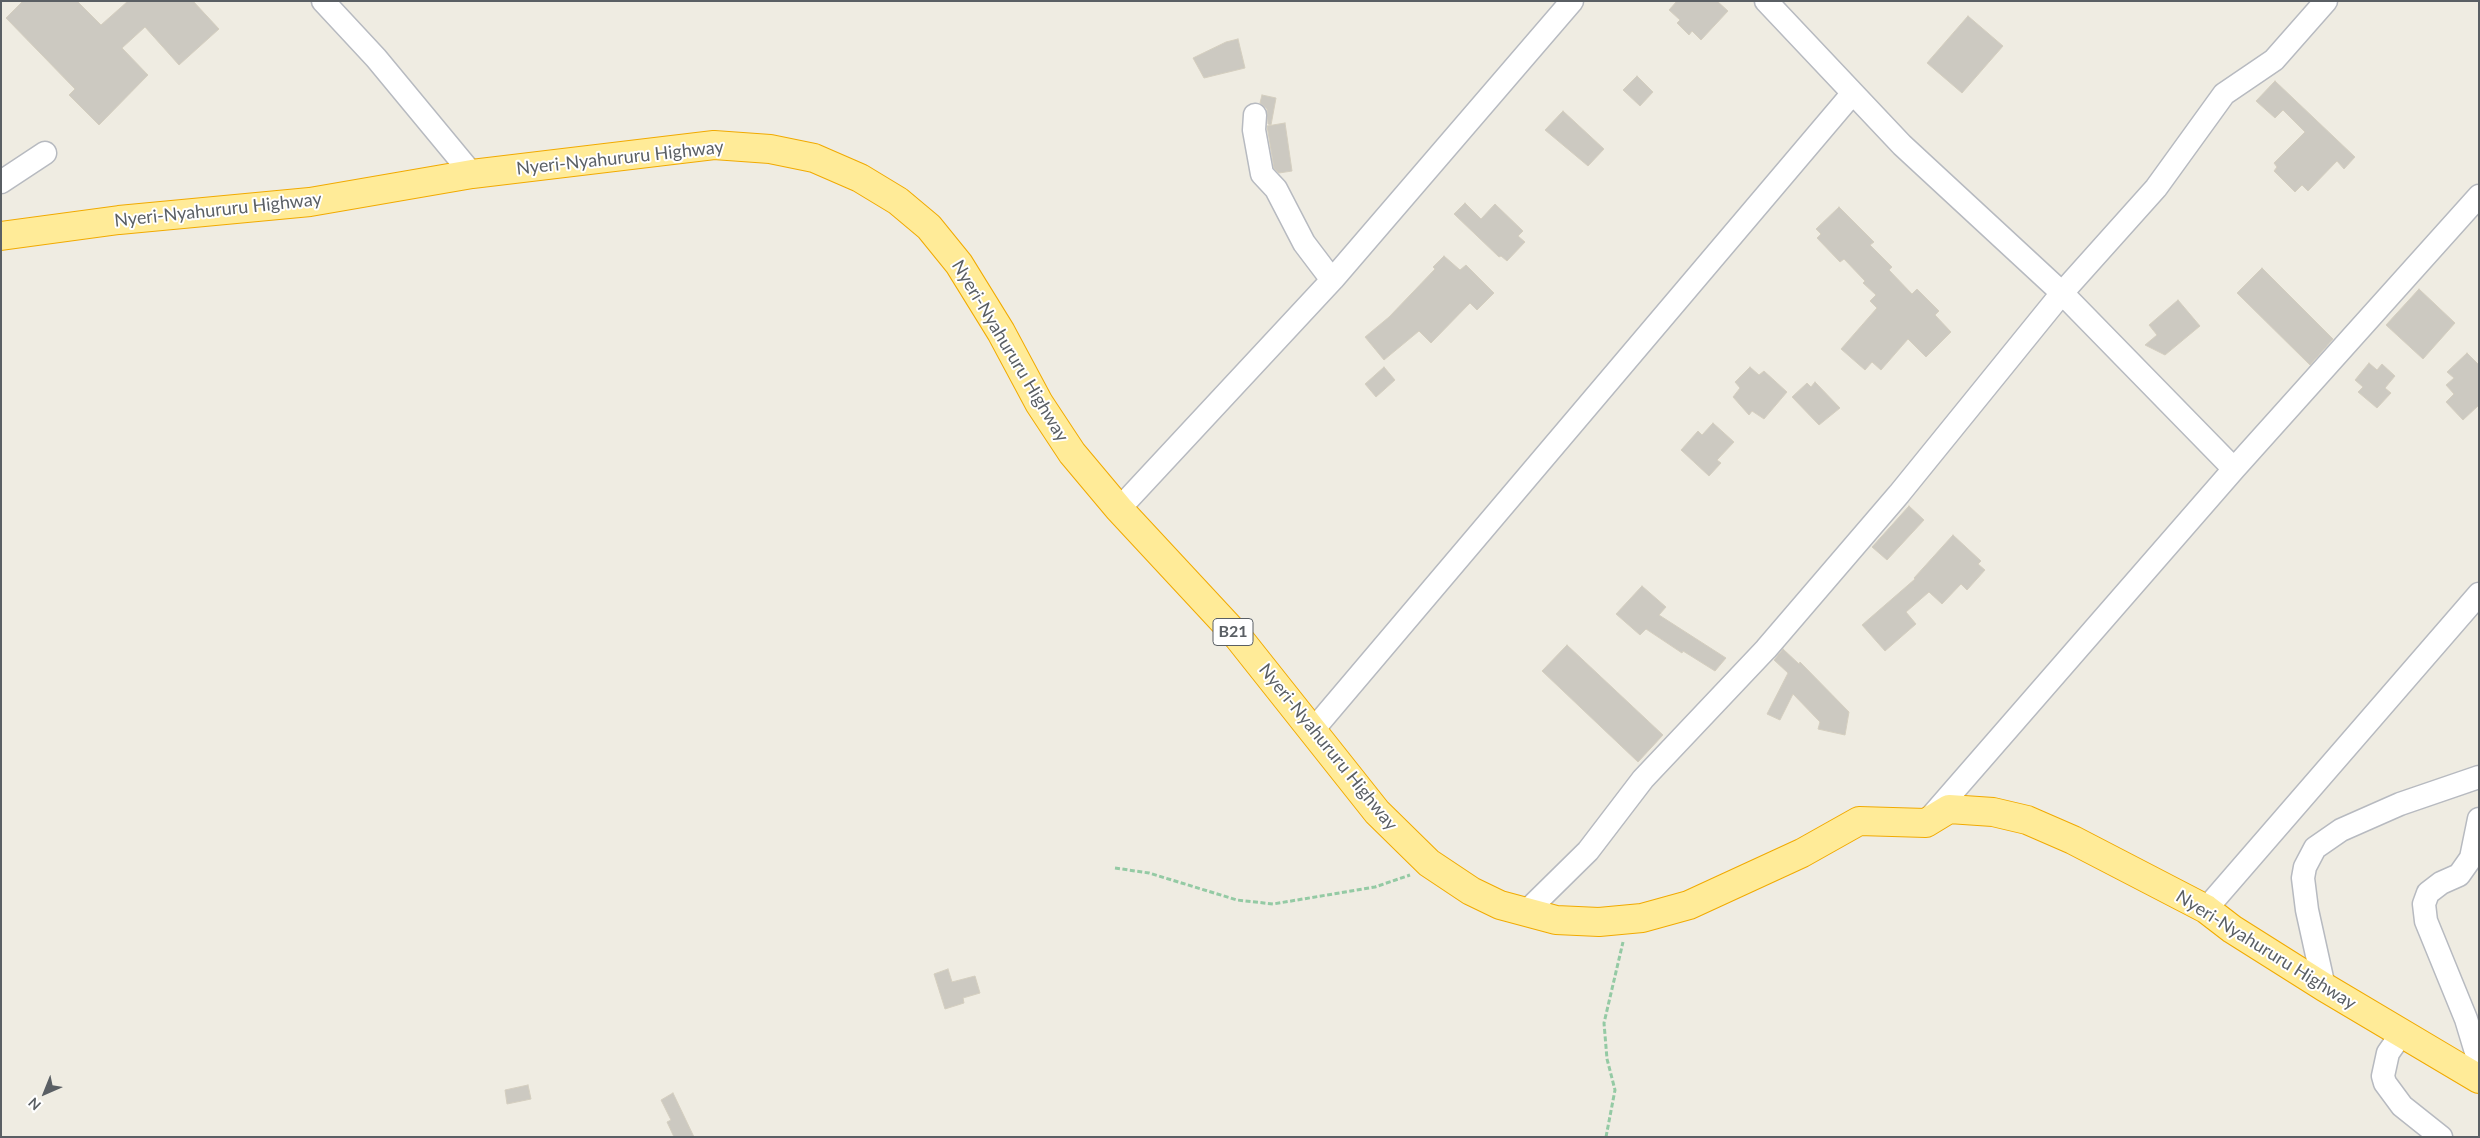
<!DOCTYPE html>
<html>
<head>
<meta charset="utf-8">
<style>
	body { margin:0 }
	#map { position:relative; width:2480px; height:1138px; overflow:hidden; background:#efece2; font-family:Lato,sans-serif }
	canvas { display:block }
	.frame { position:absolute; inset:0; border:2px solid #5a5f64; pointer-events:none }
	.north { position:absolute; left:20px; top:1068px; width:50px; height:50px; -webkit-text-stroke:4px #fff; paint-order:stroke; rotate:224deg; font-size:14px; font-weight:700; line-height:20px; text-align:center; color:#5a5f64 }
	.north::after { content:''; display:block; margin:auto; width:18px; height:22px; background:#5a5f64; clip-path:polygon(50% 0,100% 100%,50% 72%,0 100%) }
</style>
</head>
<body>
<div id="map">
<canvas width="2480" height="1138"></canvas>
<div class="frame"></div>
<div class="north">N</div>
</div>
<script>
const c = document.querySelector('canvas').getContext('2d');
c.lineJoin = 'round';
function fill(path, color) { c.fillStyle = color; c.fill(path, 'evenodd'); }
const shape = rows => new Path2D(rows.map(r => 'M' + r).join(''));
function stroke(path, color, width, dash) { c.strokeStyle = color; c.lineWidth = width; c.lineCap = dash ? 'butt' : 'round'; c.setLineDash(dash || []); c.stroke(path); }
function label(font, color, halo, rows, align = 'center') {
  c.font = font + ' Lato,sans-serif'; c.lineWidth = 4; c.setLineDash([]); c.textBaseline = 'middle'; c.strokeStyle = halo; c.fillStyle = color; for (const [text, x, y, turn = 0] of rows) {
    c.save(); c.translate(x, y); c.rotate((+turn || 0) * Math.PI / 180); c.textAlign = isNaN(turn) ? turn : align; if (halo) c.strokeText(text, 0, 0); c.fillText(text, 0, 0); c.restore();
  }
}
const building = shape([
	[23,1,77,1,101,25,128,1,193,1,219,29,179,65,145,27,122,48,148,75,99,125,69,95,75,89,6,18,23,1],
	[1677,1,1717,1,1728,11,1701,40,1692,31,1689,35,1677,23,1680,20,1669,10,1677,1],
	[1968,16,2003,46,1962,93,1927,63,1968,16],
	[1238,39,1245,68,1204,78,1193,58,1226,42,1238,39],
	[1637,76,1653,92,1640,106,1623,90,1637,76],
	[2275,81,2355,157,2344,169,2337,161,2308,191,2302,185,2295,192,2274,171,2277,167,2274,163,2305,132,2283,110,2275,118,2256,101,2275,81],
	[1262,95,1276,98,1271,125,1268,124,1267,109,1260,103,1262,95],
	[1563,111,1604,149,1588,166,1545,130,1563,111],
	[1285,123,1292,171,1279,173,1274,168,1267,126,1285,123],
	[1465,203,1481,219,1495,204,1523,231,1518,236,1525,242,1507,261,1501,256,1499,257,1454,214,1465,203],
	[1839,207,1874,242,1870,245,1892,267,1889,270,1912,294,1917,289,1939,311,1935,315,1951,332,1926,357,1908,339,1881,370,1872,362,1865,370,1841,349,1877,308,1870,301,1876,295,1863,283,1865,281,1844,259,1840,262,1817,238,1821,234,1816,229,1839,207],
	[1444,256,1460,270,1466,265,1494,293,1477,310,1470,303,1431,343,1419,331,1384,360,1365,337,1389,317,1435,269,1433,267,1444,256],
	[2262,268,2333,339,2310,365,2237,293,2262,268],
	[2419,289,2455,323,2423,359,2386,325,2419,289],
	[2178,300,2200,326,2165,355,2145,345,2157,335,2149,325,2178,300],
	[2467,353,2479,365,2479,405,2463,420,2446,402,2454,394,2446,385,2454,378,2447,372,2467,353],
	[2369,363,2377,370,2382,364,2395,376,2385,388,2391,393,2377,408,2358,392,2363,387,2355,380,2369,363],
	[1384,367,1395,380,1376,397,1365,384,1384,367],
	[1750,367,1759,375,1764,371,1787,392,1764,419,1752,411,1749,415,1733,397,1740,388,1735,382,1750,367],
	[1815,382,1840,408,1819,425,1792,397,1807,383,1811,387,1815,382],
	[1713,423,1734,442,1717,460,1721,463,1709,476,1681,450,1698,431,1702,435,1713,423],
	[1909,506,1924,520,1887,560,1872,547,1909,506],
	[1953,535,1981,561,1978,564,1985,570,1967,590,1961,584,1942,604,1929,592,1906,612,1916,624,1885,651,1862,625,1915,579,1914,578,1953,535],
	[1642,586,1666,607,1659,615,1726,658,1715,671,1683,651,1682,653,1646,629,1640,635,1616,614,1642,586],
	[1567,645,1663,735,1638,762,1542,671,1567,645],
	[1783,649,1799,664,1800,662,1849,712,1845,735,1818,729,1820,722,1793,694,1780,720,1767,714,1788,673,1774,660,1783,649],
	[948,969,952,982,975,976,980,993,963,998,964,1003,945,1009,934,974,948,969],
	[528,1085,531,1099,507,1104,505,1090,528,1085],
	[673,1093,694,1137,674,1137,667,1122,671,1120,661,1100,673,1093]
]);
const path = shape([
	[1115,868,1149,873,1237,900,1273,904,1375,887,1410,875],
	[1606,1137,1615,1090,1607,1059,1604,1023,1623,942]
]);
const minor = shape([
	[323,1,376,58,472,174],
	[1766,1,1902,145,2062,293,2234,469],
	[1255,115,1254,130,1262,174,1276,189,1304,243,1332,280],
	[1,182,45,153],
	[1119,509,1333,279,1572,1],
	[1313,730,1852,94],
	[1930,818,2234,469,2479,196],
	[2479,819,2471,858,2459,875,2441,883,2428,893,2424,904,2426,921,2466,1019,2479,1062],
	[2206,909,2479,594],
	[1525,913,1588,851,1643,779,1766,649,1899,494,2062,293,2156,188,2224,94,2274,60,2326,1],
	[2324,987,2307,910,2303,878,2305,867,2315,848,2341,830,2400,804,2479,777],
	[2402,1033,2388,1053,2383,1076,2385,1083,2402,1106,2441,1137]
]);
const trunk = shape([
	[1,236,119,220,310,202,472,174,714,145,770,149,814,158,860,178,898,201,929,227,959,264,1001,332,1039,403,1072,453,1119,509,1238,637,1377,812,1429,863,1471,891,1500,905,1556,920,1599,922,1642,918,1689,905,1802,853,1859,821,1926,823,1949,809,1993,812,2027,820,2073,840,2206,909,2232,929,2324,987,2479,1079]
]);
const shields = [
	[1233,632,40]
];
const shieldNames = [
	["B21",1233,632]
];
const streetNames = [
	["Nyeri-Nyahururu Highway",620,158,-6],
	["Nyeri-Nyahururu Highway",218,210,-6],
	["Nyeri-Nyahururu Highway",1010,351,59],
	["Nyeri-Nyahururu Highway",1328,747,51],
	["Nyeri-Nyahururu Highway",2266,950,32]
];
fill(building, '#ccc9c1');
stroke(building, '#d4cebf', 1);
stroke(minor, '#b7bac0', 25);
stroke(trunk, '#f1aa00', 30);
stroke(path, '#94caa4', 3, [5, 2.5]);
stroke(minor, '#fff', 22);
stroke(trunk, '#ffeb98', 28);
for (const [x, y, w] of shields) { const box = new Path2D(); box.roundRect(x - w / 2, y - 13.5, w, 27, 4); c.fillStyle = '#fff'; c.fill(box); stroke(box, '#5a5f64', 1); }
label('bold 16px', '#5a5f64', null, shieldNames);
label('18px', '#5a5f64', '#fff', streetNames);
</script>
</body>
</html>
